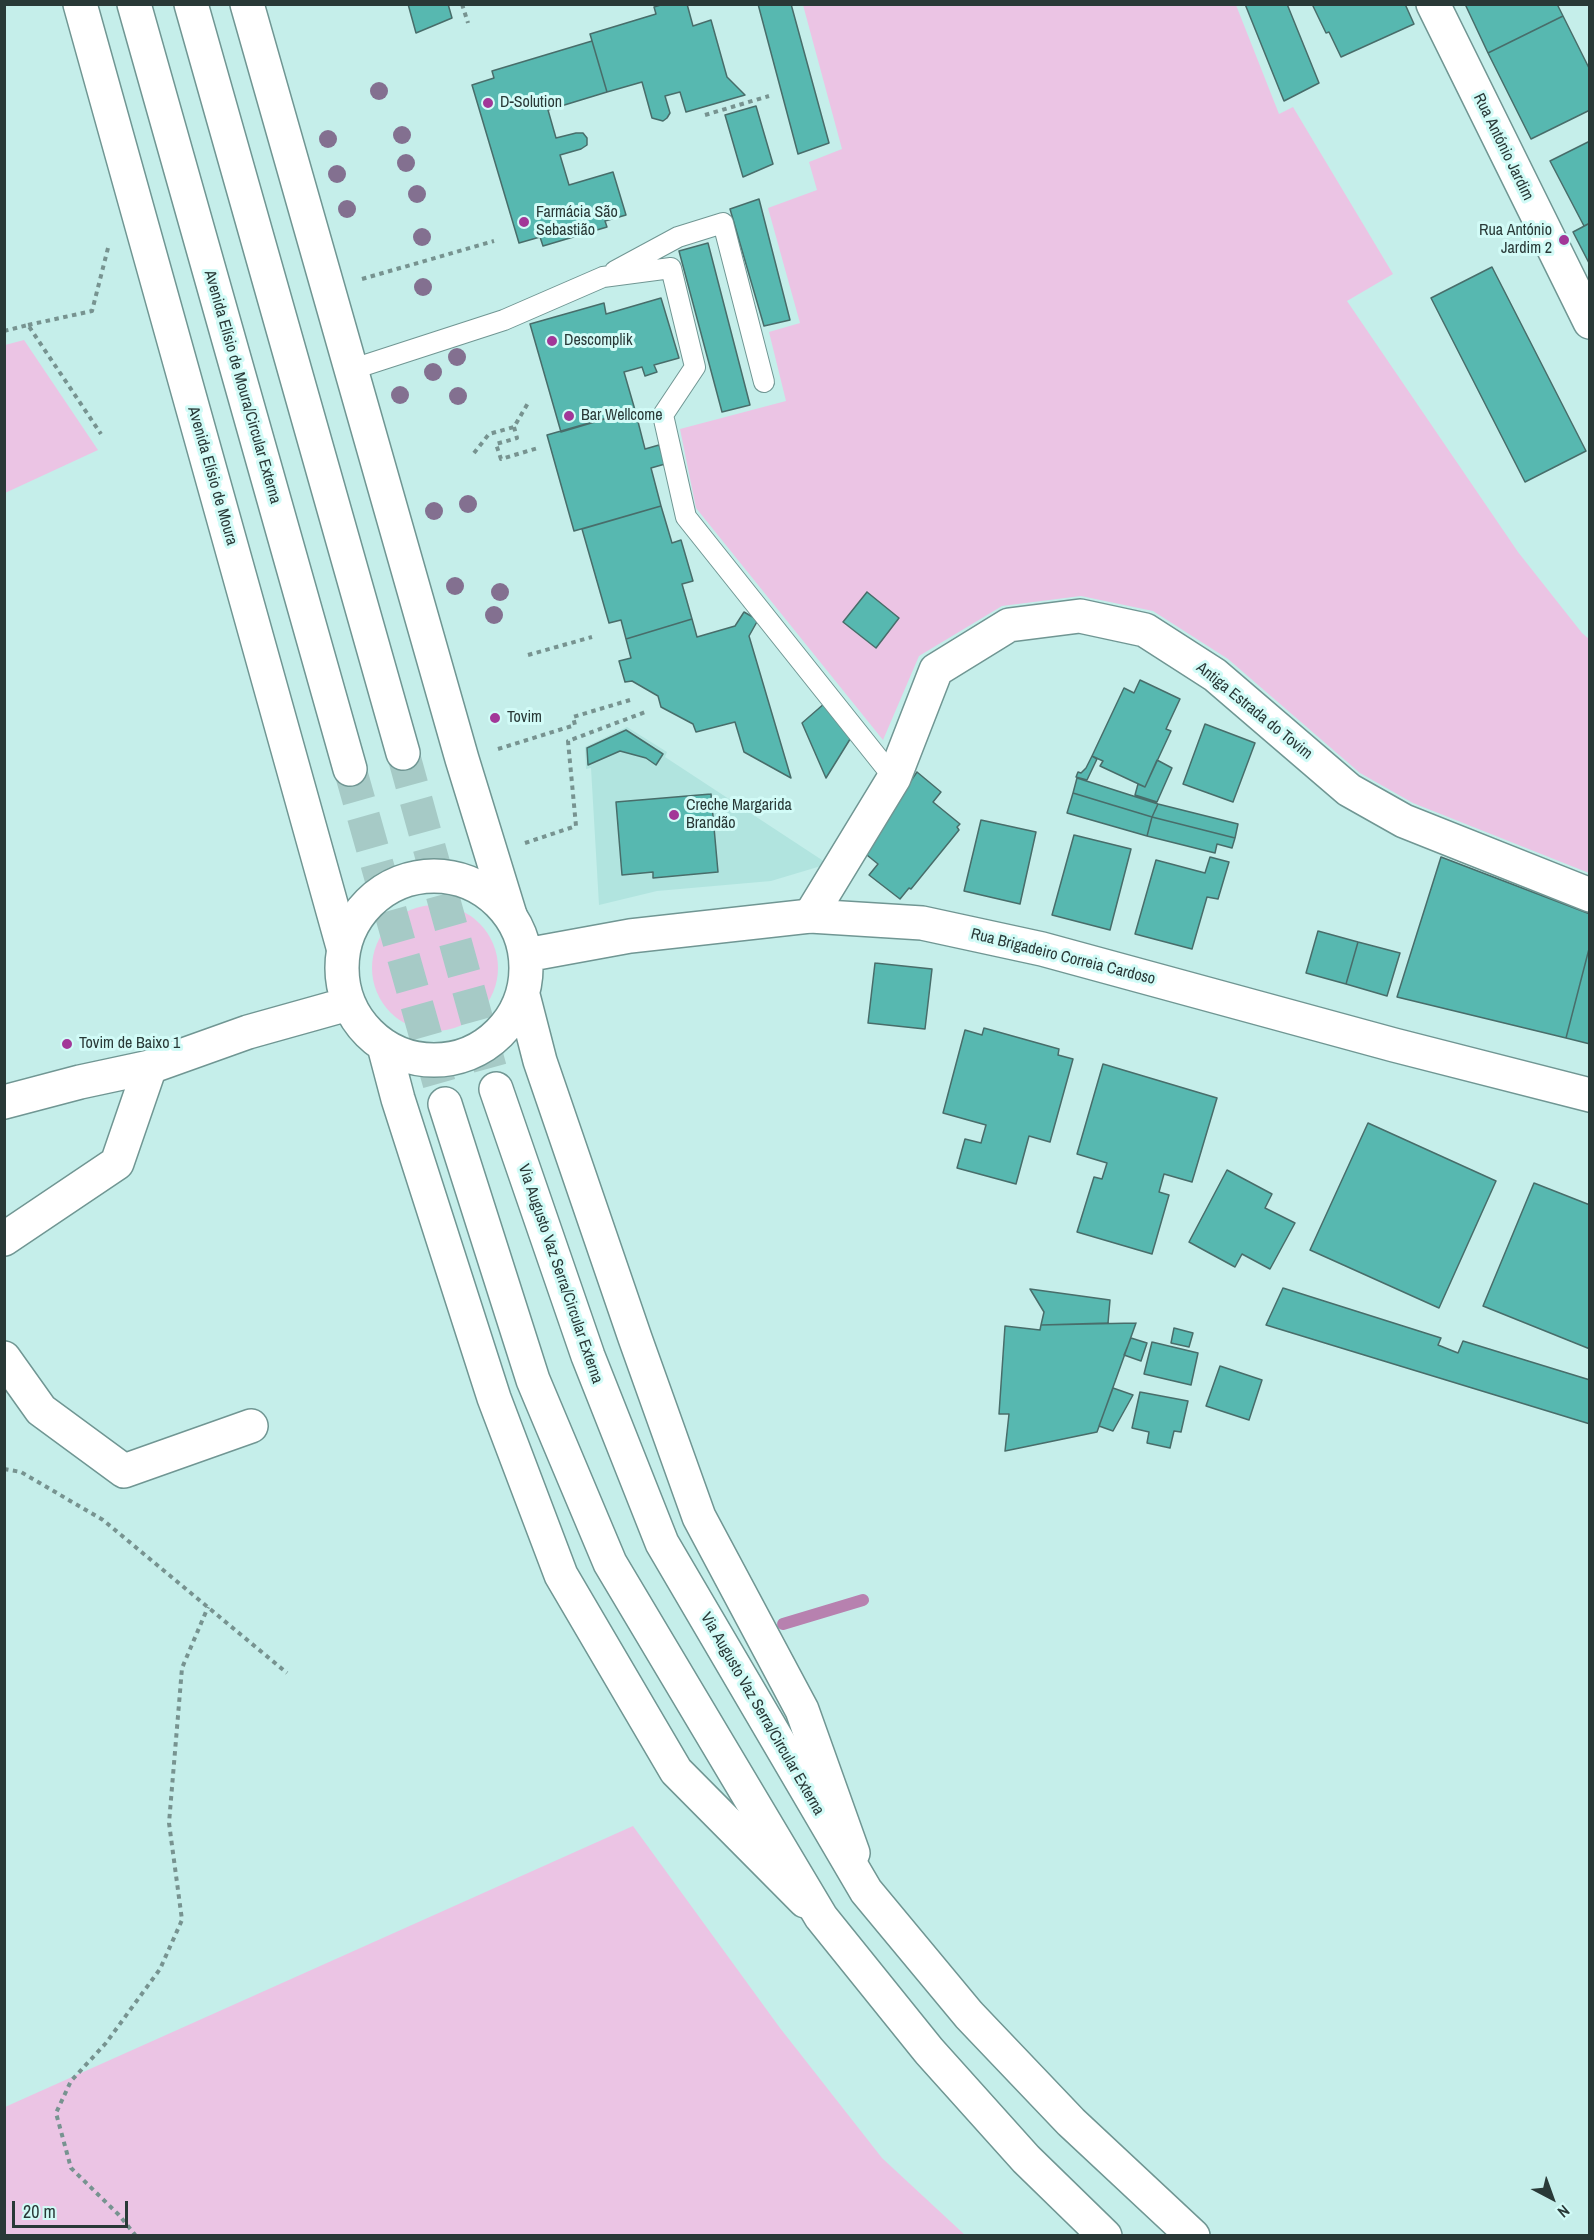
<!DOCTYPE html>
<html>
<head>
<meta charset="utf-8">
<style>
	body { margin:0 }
	#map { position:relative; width:1594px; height:2240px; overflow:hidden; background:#c5eeea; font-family:"Archivo Narrow",sans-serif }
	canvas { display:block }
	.frame { position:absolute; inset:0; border:6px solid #293937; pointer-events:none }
	.north { position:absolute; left:1522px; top:2168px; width:60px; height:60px; -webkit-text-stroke:4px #d2fbf7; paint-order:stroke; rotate:139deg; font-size:16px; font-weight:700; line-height:24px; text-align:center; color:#293937 }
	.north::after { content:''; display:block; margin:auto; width:21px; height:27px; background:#293937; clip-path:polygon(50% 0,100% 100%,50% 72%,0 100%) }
	.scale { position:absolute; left:12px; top:2201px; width:116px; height:27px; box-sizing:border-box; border:3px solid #293937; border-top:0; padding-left:8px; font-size:18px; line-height:21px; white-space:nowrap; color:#293937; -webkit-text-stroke:4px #d2fbf7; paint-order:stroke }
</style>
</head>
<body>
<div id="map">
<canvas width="1594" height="2240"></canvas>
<div class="frame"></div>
<div class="north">N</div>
<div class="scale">20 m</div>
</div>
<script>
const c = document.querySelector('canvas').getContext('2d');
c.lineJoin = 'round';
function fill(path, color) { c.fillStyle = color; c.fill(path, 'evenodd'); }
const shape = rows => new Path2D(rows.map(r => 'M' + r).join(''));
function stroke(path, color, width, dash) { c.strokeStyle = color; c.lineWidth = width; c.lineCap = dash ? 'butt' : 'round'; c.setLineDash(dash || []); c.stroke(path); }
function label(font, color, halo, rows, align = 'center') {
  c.font = font + ' "Archivo Narrow",sans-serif'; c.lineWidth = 6; c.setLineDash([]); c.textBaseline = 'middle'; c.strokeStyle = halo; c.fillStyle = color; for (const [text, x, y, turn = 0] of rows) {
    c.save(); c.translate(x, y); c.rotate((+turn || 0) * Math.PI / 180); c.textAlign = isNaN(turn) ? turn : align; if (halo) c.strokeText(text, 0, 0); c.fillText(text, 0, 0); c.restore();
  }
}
const built = shape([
	[627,727,667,752,665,757,825,862,821,866,771,881,657,891,599,905,591,768,586,769,585,747]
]);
const green = shape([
	[803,5,1236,5,1279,114,1293,107,1393,274,1347,301,1518,552,1582,633,1589,639,1589,873,1413,803,1360,773,1228,659,1153,611,1081,596,1002,606,919,656,883,740,696,508,680,429,786,401,769,332,800,323,768,208,817,190,809,162,842,149],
	[24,340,98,450,5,493,5,345],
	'372 968a63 63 0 1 1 126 0a63 63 0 1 1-126 0Z',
	[633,1826,780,2028,882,2158,965,2235,5,2235,5,2107]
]);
const stream = shape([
	[783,1624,863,1600]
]);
const building = shape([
	[408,4,448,4,452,18,416,33,408,4],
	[664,4,687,4,693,26,711,20,727,77,745,95,686,112,680,92,665,96,670,113,667,118,663,121,652,118,642,82,607,92,590,34,656,14,654,7,664,4],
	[758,4,791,4,829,143,798,154,758,4],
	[1245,4,1287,4,1319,83,1284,101,1245,4],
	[1312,4,1405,4,1414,24,1341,57,1329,32,1326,33,1312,4],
	[1465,4,1557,4,1563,16,1488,53,1465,4],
	[1563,16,1590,70,1590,110,1531,139,1488,53,1563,16],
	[592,41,607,92,548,110,556,138,576,133,583,133,587,138,587,145,581,149,560,155,569,185,613,172,626,215,605,221,607,227,543,246,540,237,519,243,472,85,494,78,492,71,592,41],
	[756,106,773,164,743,177,725,115,756,106],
	[1590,141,1590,223,1584,226,1550,161,1590,141],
	[759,199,790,320,764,326,730,209,759,199],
	[1590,223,1590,265,1573,232,1590,223],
	[708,243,750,405,722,412,679,251,708,243],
	[1492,267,1586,451,1525,482,1431,298,1492,267],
	[661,298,679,358,654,365,657,372,645,376,642,367,624,372,635,410,561,432,530,324,604,303,606,314,661,298],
	[635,410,645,449,659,445,665,464,651,468,661,506,574,531,547,435,635,410],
	[661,506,672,543,681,540,693,581,682,584,692,619,626,639,621,620,609,623,582,529,661,506],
	[867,592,899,618,876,648,843,622,867,592],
	[744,612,758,620,749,636,791,778,744,752,735,722,696,732,693,724,661,707,658,696,632,681,625,682,619,661,631,658,626,639,692,619,697,637,735,626,744,612],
	[1140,680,1180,699,1166,729,1171,731,1145,787,1100,766,1103,761,1092,756,1124,688,1134,693,1140,680],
	[825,703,852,736,826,778,802,723,825,703],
	[1205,724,1255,743,1233,802,1183,784,1205,724],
	[626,730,663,754,656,765,646,758,620,751,588,765,587,748,626,730],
	[1092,756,1097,759,1087,780,1076,777,1078,772,1081,773,1086,768,1092,756],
	[1157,760,1172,768,1157,802,1135,795,1138,784,1145,787,1157,760],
	[917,772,941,792,933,802,960,824,957,827,959,830,911,889,909,888,900,899,869,875,878,864,862,851,917,772],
	[1077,778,1158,804,1152,817,1073,793,1077,778],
	[1073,793,1152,817,1147,836,1067,813,1073,793],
	[711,794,718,872,653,878,653,872,622,875,616,802,711,794],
	[1158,804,1238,824,1235,838,1152,817,1158,804],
	[1152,817,1235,838,1232,848,1217,844,1215,853,1147,836,1152,817],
	[981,820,1036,832,1020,904,964,891,981,820],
	[1074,835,1131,849,1110,930,1052,915,1074,835],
	[1210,857,1229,862,1218,899,1207,897,1192,949,1135,934,1156,860,1205,873,1210,857],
	[1441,857,1590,914,1590,945,1566,1038,1397,997,1441,857],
	[1318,931,1358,942,1346,984,1306,973,1318,931],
	[1358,942,1400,953,1387,996,1346,984,1358,942],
	[1590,945,1590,1044,1566,1038,1590,945],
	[875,963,932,969,925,1029,868,1023,875,963],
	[984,1028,1059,1049,1058,1055,1073,1059,1050,1142,1029,1136,1016,1184,957,1168,965,1139,981,1143,986,1125,943,1113,965,1030,982,1035,984,1028],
	[1103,1064,1217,1098,1192,1182,1164,1174,1159,1192,1169,1195,1152,1254,1077,1232,1094,1177,1102,1179,1107,1163,1077,1154,1103,1064],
	[1368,1123,1496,1181,1439,1308,1310,1250,1368,1123],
	[1227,1170,1272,1194,1265,1208,1295,1223,1270,1269,1242,1254,1235,1267,1189,1242,1227,1170],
	[1534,1183,1590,1205,1590,1349,1483,1306,1534,1183],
	[1283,1288,1441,1338,1438,1345,1458,1353,1463,1341,1590,1380,1590,1424,1266,1325,1283,1288],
	[1030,1289,1110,1300,1108,1323,1041,1325,1044,1312,1030,1289],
	[1136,1323,1097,1432,1005,1451,1009,1414,999,1414,1005,1326,1040,1330,1041,1325,1136,1323],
	[1174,1328,1193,1333,1189,1347,1171,1343,1174,1328],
	[1131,1338,1147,1343,1141,1361,1124,1355,1131,1338],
	[1152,1342,1198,1353,1191,1385,1144,1374,1152,1342],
	[1220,1366,1262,1380,1249,1420,1206,1406,1220,1366],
	[1113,1388,1133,1395,1113,1431,1099,1426,1113,1388],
	[1140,1392,1188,1401,1181,1432,1174,1431,1170,1448,1147,1443,1149,1432,1132,1428,1140,1392]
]);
const trunkTunnel = shape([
	[403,753,496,1089],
	[350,769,445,1104]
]);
const path = shape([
	[462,4,468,23],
	[705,115,769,96],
	[362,279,494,241],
	[28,325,92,311,108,248],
	[4,331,28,325,101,434],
	[514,427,517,438,496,444,501,459,538,448],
	[474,453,489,434,514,427,528,403],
	[528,655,592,637],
	[498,749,575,725,573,717,630,700],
	[525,843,576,826,568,741,648,711],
	[4,1469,21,1472,103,1520,287,1673],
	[136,2236,119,2215,71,2168,56,2113,71,2081,106,2043,160,1969,182,1920,169,1823,182,1668,208,1607]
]);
const service = shape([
	[615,271,678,237,723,223,764,382],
	[350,370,504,320,603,277,671,268,695,367,663,415,686,517,894,778]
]);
const minor = shape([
	[80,4,343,947],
	[247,4,462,759,510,915],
	[1433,4,1590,322],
	[810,916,894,778,936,670,1009,625,1080,616,1145,630,1215,675,1349,790,1404,821,1590,895],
	[4,1239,117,1163,150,1067],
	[4,1358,41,1410,124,1471,251,1426]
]);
const tertiary = shape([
	'342 968a92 92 0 1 1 184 0a92 92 0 1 1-184 0Z',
	[526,955,630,936,810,916,922,923,1042,949,1394,1045,1590,1095],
	[523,995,540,1061,635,1338,699,1517,802,1710,853,1853],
	[384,1046,398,1099,494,1398,561,1575,676,1771,805,1901],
	[4,1102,80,1082,150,1067,248,1032,348,1004]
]);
const trunk = shape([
	[134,4,350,769],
	[191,4,403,753],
	[496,1089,588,1356,662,1543,866,1891,969,2015,1071,2122,1193,2236],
	[445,1104,533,1380,610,1563,821,1917,929,2051,1026,2159,1105,2236]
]);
const trees = [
	[379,91],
	[402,135],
	[328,139],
	[406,163],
	[337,174],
	[417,194],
	[347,209],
	[422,237],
	[423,287],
	[457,357],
	[433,372],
	[400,395],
	[458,396],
	[468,504],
	[434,511],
	[455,586],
	[500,592],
	[494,615]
];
const markers = [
	[488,103,6,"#a23798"],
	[524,222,6,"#a23798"],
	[1564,240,6,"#a23798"],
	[552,341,6,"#a23798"],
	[569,416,6,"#a23798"],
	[495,718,6,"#a23798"],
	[674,815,6,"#a23798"],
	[67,1044,6,"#a23798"]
];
const poiNames = [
	["D-Solution",500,103],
	["Farmácia São",536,213],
	["Sebastião",536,231],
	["Rua António",1552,231,"right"],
	["Jardim 2",1552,249,"right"],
	["Descomplik",564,341],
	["Bar Wellcome",581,416],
	["Tovim",507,718],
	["Creche Margarida",686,806],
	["Brandão",686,824],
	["Tovim de Baixo 1",79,1044]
];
const streetNames = [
	["Rua António Jardim",1503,147,64],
	["Avenida Elísio de Moura/Circular Externa",242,387,74],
	["Avenida Elísio de Moura",212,476,74],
	["Antiga Estrada do Tovim",1254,711,39],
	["Rua Brigadeiro Correia Cardoso",1063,957,14],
	["Via Augusto Vaz Serra/Circular Externa",560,1274,71],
	["Via Augusto Vaz Serra/Circular Externa",762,1714,60]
];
fill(built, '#b1e4df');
fill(green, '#ebc4e4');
stroke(stream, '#b781af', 12);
fill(building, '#57b8b0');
stroke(building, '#486d6a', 1.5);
stroke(trunkTunnel, '#a6cac6', 33, [33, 16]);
stroke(service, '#709693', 22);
stroke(minor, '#709693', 36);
stroke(tertiary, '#709693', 36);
stroke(trunk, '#709693', 36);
stroke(path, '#779390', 4, [4.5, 4.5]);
stroke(service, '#fff', 20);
stroke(minor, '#fff', 33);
stroke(tertiary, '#fff', 33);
stroke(trunk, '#fff', 33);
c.fillStyle = '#837090';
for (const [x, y] of trees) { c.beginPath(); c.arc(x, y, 9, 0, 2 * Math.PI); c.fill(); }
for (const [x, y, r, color] of markers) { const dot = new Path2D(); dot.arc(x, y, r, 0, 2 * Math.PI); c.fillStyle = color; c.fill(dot); stroke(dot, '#d2fbf7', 2); }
label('16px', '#293937', '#d2fbf7', poiNames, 'left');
label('16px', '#293937', '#d2fbf7', streetNames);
</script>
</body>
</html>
